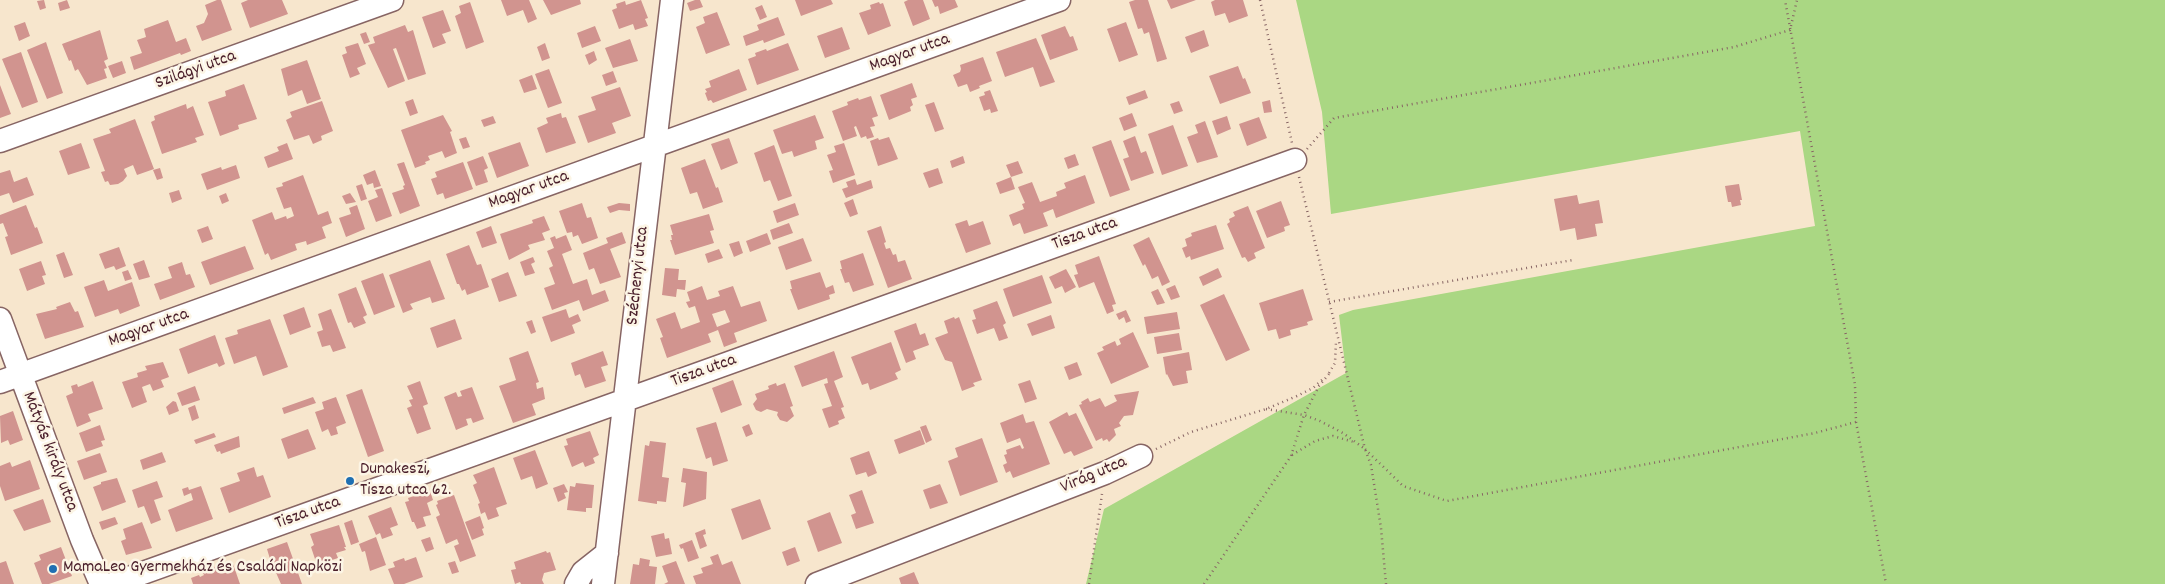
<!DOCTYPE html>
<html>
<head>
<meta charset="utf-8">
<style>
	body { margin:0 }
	canvas { display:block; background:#f7e6cd }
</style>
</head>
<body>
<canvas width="2165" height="584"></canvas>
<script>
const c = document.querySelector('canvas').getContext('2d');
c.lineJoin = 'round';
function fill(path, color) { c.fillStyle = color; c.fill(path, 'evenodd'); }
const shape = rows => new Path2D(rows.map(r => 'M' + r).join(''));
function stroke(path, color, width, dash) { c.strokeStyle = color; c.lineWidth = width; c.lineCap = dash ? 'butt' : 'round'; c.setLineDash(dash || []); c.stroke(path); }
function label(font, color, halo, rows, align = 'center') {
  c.font = font + ' Dekko,sans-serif'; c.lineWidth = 5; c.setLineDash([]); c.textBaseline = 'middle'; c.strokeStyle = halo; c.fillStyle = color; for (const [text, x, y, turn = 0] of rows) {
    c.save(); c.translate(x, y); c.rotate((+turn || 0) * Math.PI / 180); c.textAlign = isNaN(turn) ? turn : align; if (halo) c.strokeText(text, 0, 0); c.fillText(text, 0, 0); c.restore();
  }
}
const green = shape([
	[1296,0,2165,0,2165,584,1086,584,1104,509,1346,373,1339,315,1353,310,1815,226,1800,131,1331,214,1322,112]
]);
const building = shape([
	[44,0,46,8,40,10,37,1],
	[67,0,70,8,60,11,58,3],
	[217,0,221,0,232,30,202,41,196,26,204,23,208,14,205,5],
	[248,0,282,0,288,14,250,28,241,3],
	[501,0,529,0,537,19,528,23,523,10,507,16],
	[543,0,580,0,581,4,551,15],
	[641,0,648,18,645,19,648,26,635,30,633,24,619,29,612,10,617,8,616,4,625,1,626,5],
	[695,0,700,0,703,7,690,11,687,3],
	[795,0,831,0,833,4,801,16],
	[908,0,923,0,930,19,913,26,904,2],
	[932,0,955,0,958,7,940,14,938,6,935,7],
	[1135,0,1148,0,1167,59,1157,62,1149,32,1144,34,1142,28,1138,29,1129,2],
	[1167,0,1196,0,1171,9],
	[1215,0,1243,0,1248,16,1229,23,1225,13,1215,16,1211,2],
	[470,2,484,42,466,49,455,16,461,13,459,6],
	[879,2,880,4,883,3,891,26,868,35,859,13,871,9,870,5],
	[762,5,767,17,760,20,755,8],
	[443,10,451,31,442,34,446,43,433,48,422,17],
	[717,12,730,45,706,54,696,27,705,23,703,17],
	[778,17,785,35,764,43,763,40,746,46,743,36,759,30,757,25],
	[168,20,176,42,186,38,191,51,181,55,180,53,134,70,130,57,142,53,137,40,146,37,144,29],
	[25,22,30,36,19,41,14,26],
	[1126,22,1138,55,1119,62,1107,29],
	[405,25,408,32,413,30,426,74,408,80,396,48,393,49,405,81,388,88,368,45,375,43,373,37],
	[595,26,601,41,582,48,577,33],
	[1065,26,1070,37,1073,36,1078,50,1050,60,1041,35],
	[842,27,850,49,825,58,817,36],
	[100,30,108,59,104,61,107,68,104,69,107,78,87,85,78,69,75,71,71,60,69,61,62,44],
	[1204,30,1209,46,1191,53,1185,37],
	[366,32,370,42,364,44,360,34],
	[1036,38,1055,82,1040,87,1033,67,1005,77,996,52],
	[630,39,638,61,613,68,605,48],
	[46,42,63,93,47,99,27,50],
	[358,43,366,64,357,68,360,74,350,78,342,55,347,53,345,47],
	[545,43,550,58,542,61,537,47],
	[788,43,799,70,757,85,748,59,756,56,755,53,766,49,767,51],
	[594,51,597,60,589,65,585,55],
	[21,52,38,102,22,108,2,59],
	[983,57,992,81,979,86,980,88,970,92,967,84,958,87,953,75,960,72,961,69,960,65],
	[307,60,321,99,307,104,302,90,288,96,281,69],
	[122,61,126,73,113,78,108,66],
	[1238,66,1243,79,1245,78,1251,93,1220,104,1209,76],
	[549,69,562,103,548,108,535,74],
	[739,69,747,90,713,103,711,100,708,101,705,93,707,92,705,89,711,87,709,81],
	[613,71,617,82,606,86,602,75],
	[532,75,537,89,524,93,519,80],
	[912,83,917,97,911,99,913,105,910,107,911,111,889,120,880,95],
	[244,84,257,119,238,125,239,129,220,136,208,102,226,96,225,91],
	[0,85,11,114,0,118],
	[620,87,631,116,612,123,616,133,588,143,578,116,596,110,591,97],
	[990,90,998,111,991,113,990,109,984,111,979,97,985,95,984,92],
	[1145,90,1148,98,1129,105,1126,97],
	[871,96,878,116,872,118,875,126,870,127,874,137,867,139,866,136,861,138,856,126,854,127,857,136,843,141,832,111,848,105,847,102,858,98,859,100],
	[413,99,418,113,410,116,405,102],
	[1270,100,1272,112,1264,113,1262,102],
	[322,101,333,131,321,136,322,140,313,144,309,135,294,140,286,120,292,117,290,112],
	[1179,101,1183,111,1174,114,1170,104],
	[934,102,944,129,935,132,925,105],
	[186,104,187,109,193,106,204,135,195,138,197,142,162,154,151,122,155,120,154,116],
	[561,113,562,118,566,117,576,143,546,153,537,128,548,123,546,118],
	[1132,113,1137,126,1124,131,1119,118],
	[443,115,452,131,450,132,457,153,445,158,442,151,428,156,430,160,425,162,426,164,415,168,401,130],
	[815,115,824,138,815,141,817,149,794,157,792,151,782,154,773,130],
	[493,116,496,123,484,127,481,120],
	[1227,116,1231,129,1217,135,1212,121],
	[1259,117,1267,138,1247,146,1239,124],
	[135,119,154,169,137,175,133,165,124,169,127,176,123,181,118,184,110,185,108,181,105,182,101,172,105,171,93,139,111,133,109,129],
	[1205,121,1218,157,1197,163,1187,137,1198,133,1195,125],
	[1173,125,1188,166,1162,175,1148,134],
	[1135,136,1141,153,1146,151,1154,173,1131,181,1123,159,1129,157,1123,141],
	[466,137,470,147,463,149,459,139],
	[889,137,898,159,878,166,870,141,878,138,879,140],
	[729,138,738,163,721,170,711,144],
	[1111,140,1130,190,1110,197,1092,147],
	[520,142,529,166,497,178,488,153],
	[81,143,90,168,68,175,59,151],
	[287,143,293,159,268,168,264,157,279,151,277,147],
	[844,143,855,175,833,183,829,171,833,170,827,155,836,152,834,146],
	[774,145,792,196,778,201,770,180,764,182,754,153],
	[1075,154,1079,165,1068,169,1064,158],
	[483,156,488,168,484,170,488,182,476,186,467,162],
	[963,156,965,163,952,168,950,161],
	[705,159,716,188,718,187,723,202,703,209,697,192,690,194,681,168],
	[1018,161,1023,173,1011,177,1015,189,1000,194,996,183,1011,177,1006,165],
	[404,162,420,206,400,214,392,193,404,189,403,186,405,185,397,164],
	[463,162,473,189,445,199,443,193,437,195,431,179,437,177,435,172],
	[236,165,240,178,207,190,201,174,221,167,222,170],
	[160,168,163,178,157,180,153,170],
	[938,168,943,183,929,188,923,173],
	[10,170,14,182,27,177,34,195,13,203,9,193,0,196,0,173],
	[375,170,381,186,374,188,373,183,367,185,363,175],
	[303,175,318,215,328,211,332,223,322,227,326,238,307,245,306,241,295,244,297,250,271,260,268,253,265,255,252,220,272,212,275,220,286,216,287,219,294,216,291,207,284,209,276,188,283,186,282,183],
	[1085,175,1095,203,1056,218,1053,209,1043,213,1048,226,1024,234,1020,223,1013,226,1009,215,1024,209,1022,204,1025,203,1018,187,1032,182,1040,202,1057,196,1056,192,1066,188,1064,183],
	[855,179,857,185,871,180,873,188,846,198,842,189,848,187,846,182],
	[362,184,367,199,361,201,356,186],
	[1739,184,1742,200,1740,200,1741,205,1732,207,1731,202,1728,202,1725,186],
	[382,188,392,216,376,222,368,201,378,197,375,190],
	[179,190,182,199,172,203,169,193],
	[226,193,229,201,222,204,219,196],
	[350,193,356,202,346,204,342,196],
	[1577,195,1579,204,1599,200,1603,223,1595,224,1597,236,1577,240,1575,228,1560,231,1554,199],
	[853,199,858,214,850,217,844,203],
	[1281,201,1290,225,1284,227,1285,231,1267,238,1256,211],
	[582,203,587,218,591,217,598,238,582,244,578,235,573,237,572,232,567,233,559,211],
	[619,203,630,204,630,211,619,210,610,213,607,207],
	[795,203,799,215,777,223,773,211],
	[26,205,35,228,37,227,43,243,11,255,5,237,8,236,3,223,0,224,0,215],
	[357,205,365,229,346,237,339,218,351,214,349,208],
	[1248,206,1265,248,1254,253,1256,258,1248,262,1245,257,1242,258,1227,224,1230,222,1229,219,1235,216,1233,212],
	[709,214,714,230,710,231,714,243,675,255,670,240,672,240,671,235,673,235,670,225],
	[544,216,550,230,542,233,545,240,528,245,530,249,509,260,500,234,533,223,532,220],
	[967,220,969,226,983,221,991,244,966,253,955,224],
	[789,223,793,233,773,240,770,230],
	[1216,225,1224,249,1191,260,1190,256,1186,258,1182,248,1187,246,1185,239,1192,236,1191,233],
	[208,226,213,239,202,243,197,230],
	[491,226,497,243,482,248,476,232],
	[881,226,886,242,884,243,886,249,890,248,893,255,896,254,898,262,905,260,912,279,888,288,867,231],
	[622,232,626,243,610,249,621,277,600,284,594,268,589,270,583,253,608,243,606,238],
	[767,233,771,244,750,252,746,241],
	[566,235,572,250,562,254,573,284,587,279,592,295,605,290,609,301,583,311,579,300,552,310,544,288,555,284,549,268,553,266,547,251,554,248,550,238,555,236,556,239],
	[1149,237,1170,282,1162,286,1158,276,1152,279,1145,264,1143,266,1133,245],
	[803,238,812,261,786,270,778,247],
	[739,241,743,253,734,257,729,244],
	[469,245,477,265,481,264,489,287,467,295,465,289,462,291,459,284,457,284,446,254],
	[245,246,254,269,210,285,201,262],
	[119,247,126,266,116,270,114,266,105,269,99,254],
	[719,249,723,258,708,263,705,254],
	[64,252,73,275,64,278,56,255],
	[863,253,874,285,853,292,849,282,845,283,840,269,842,269,840,261],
	[1099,256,1116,304,1112,305,1114,311,1107,314,1094,282,1079,288,1074,275,1078,274,1075,265],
	[533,257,535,262,531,264,535,273,525,276,520,262],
	[144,260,150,277,139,280,133,264],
	[430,260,445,299,432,303,430,297,410,304,413,309,403,313,389,275],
	[41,261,46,275,42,276,45,284,27,291,19,269],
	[182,262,186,275,190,274,195,287,160,300,154,284,172,278,168,267],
	[665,268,679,269,678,280,686,280,685,290,677,289,676,297,662,295],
	[1218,268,1222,277,1203,286,1199,277],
	[1066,269,1076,287,1065,293,1062,286,1055,289,1049,277],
	[128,270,132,279,125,281,122,272],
	[508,272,517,296,499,302,491,279],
	[820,272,826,288,833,285,835,293,829,295,830,299,798,310,790,289,792,289,790,281],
	[383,273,395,307,374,315,361,281],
	[1042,275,1052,303,1013,317,1003,289],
	[104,280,108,291,132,282,140,306,120,314,118,309,95,317,84,287],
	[1175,285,1180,297,1171,300,1166,289],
	[702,286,707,300,720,296,718,291,733,286,741,307,760,301,767,321,734,333,737,342,724,347,718,330,708,334,711,342,667,358,660,338,663,337,656,319,675,312,681,329,700,322,695,306,689,308,686,302,690,301,687,292],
	[725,310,730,322,717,327,712,314],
	[356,287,367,315,363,317,366,323,354,328,351,322,348,323,338,294],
	[1158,289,1165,303,1157,305,1151,292],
	[1303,289,1313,320,1307,322,1308,325,1290,330,1291,335,1279,339,1276,329,1268,331,1259,303],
	[1224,294,1250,350,1226,361,1200,305],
	[997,301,1006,323,1003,325,1008,338,999,341,994,328,977,334,972,320,976,319,973,310],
	[70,302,75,312,78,311,84,327,45,339,36,314,57,309,56,307],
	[304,307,311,327,290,335,283,315],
	[331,309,346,348,333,352,330,345,322,347,317,332,323,330,318,314],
	[566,309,569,318,578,314,581,321,572,325,575,333,551,342,542,317],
	[1126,310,1131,321,1126,323,1124,317,1119,320,1116,314],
	[1177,312,1180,329,1147,334,1144,317],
	[1051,315,1055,328,1032,336,1027,324],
	[954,317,955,319,959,317,982,380,973,383,975,386,962,391,952,362,945,360,935,338,948,333,944,321],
	[270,319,288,367,263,376,256,356,234,364,225,338,238,334,237,330],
	[455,319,462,339,437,348,430,328],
	[532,320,536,332,531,334,526,322],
	[916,323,920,335,925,333,929,345,913,351,916,359,906,363,894,331],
	[1133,332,1149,367,1111,384,1097,353,1104,350,1102,347,1115,341,1117,346,1121,344,1119,339],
	[1179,333,1182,350,1157,354,1154,337],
	[215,335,225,364,219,367,217,363,188,374,179,349],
	[891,342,901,370,895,373,898,379,870,390,868,383,862,385,851,357],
	[528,351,539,382,536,383,537,389,543,387,545,399,532,404,536,415,513,423,499,386,516,380,509,358],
	[603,351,608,365,601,367,606,381,585,388,580,374,575,376,571,363],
	[834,351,843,377,834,381,844,407,841,408,845,418,838,421,839,424,829,428,822,409,832,406,824,384,828,383,827,378,802,387,794,366],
	[1189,352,1192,370,1186,371,1188,383,1173,386,1167,374,1166,375,1163,357],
	[163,362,169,377,161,380,164,387,153,391,150,384,142,387,147,402,132,408,122,382,138,377,137,373,147,370,145,366],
	[1077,362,1082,375,1069,380,1064,367],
	[733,380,742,405,721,413,712,388],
	[1030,380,1037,399,1025,403,1018,384],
	[93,381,103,409,88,414,91,421,77,427,66,396,73,393,71,386,77,384,78,387],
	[420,381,428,404,423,406,431,429,417,434,407,408,412,406,409,400,413,399,407,386],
	[776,383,777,386,785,383,793,406,790,407,794,416,787,422,780,420,777,415,778,412,767,409,761,412,756,410,753,404,757,399,755,394,769,389,768,386],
	[195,386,200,400,182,406,177,393],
	[472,387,484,419,473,423,471,418,466,419,468,425,456,430,444,397,456,392,458,397,462,396,460,391],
	[362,389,384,451,368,457,346,395],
	[1139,391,1133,415,1124,416,1119,423,1121,426,1114,429,1116,435,1109,442,1107,439,1103,441,1102,438,1096,441,1079,405,1082,404,1081,402,1088,398,1090,402,1100,398,1105,407,1117,401,1114,395],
	[313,397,316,403,284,414,282,408],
	[336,397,346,423,336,427,338,434,331,436,328,429,322,432,315,412,324,409,322,402],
	[173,401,176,402,179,411,169,415,166,407],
	[195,405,199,418,192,421,188,408],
	[13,411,23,440,10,445,8,440,1,443,0,416],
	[1067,412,1069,416,1076,413,1093,448,1074,456,1071,451,1064,454,1049,422],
	[1023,414,1026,423,1034,421,1050,464,1013,478,1010,471,1006,473,1003,465,1007,463,1004,455,1007,454,1006,450,1020,445,1022,449,1024,448,1020,438,1007,443,1000,423],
	[716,422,728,461,713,466,711,457,706,459,696,428],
	[749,424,753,434,746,437,742,427],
	[100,425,105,440,101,441,103,446,86,452,79,433],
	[926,425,932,440,926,443,920,427],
	[308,429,316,449,288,459,281,439],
	[920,430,925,444,899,454,894,440],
	[590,431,599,455,593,458,595,463,585,467,583,462,572,467,564,446,568,445,566,439],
	[214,433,216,437,196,444,194,440],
	[239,436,240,447,221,454,220,451,217,452,214,445],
	[982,438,998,482,960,496,948,461,958,457,955,448],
	[650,441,666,443,662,477,669,478,666,502,657,501,657,504,638,501,645,445,649,446],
	[535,450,548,484,536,489,532,476,521,480,513,458],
	[869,451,877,473,868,477,866,472,856,475,850,458],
	[162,452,166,462,143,470,140,460],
	[100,453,107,472,84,480,77,461],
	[30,460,40,489,5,501,0,486,0,466,10,462,12,467],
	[254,467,257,477,263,475,271,497,229,513,220,488,240,481,237,473],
	[494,467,507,504,496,508,499,516,488,520,485,512,481,514,478,504,480,503,473,485,477,483,473,475],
	[683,468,707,472,706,499,683,507,686,483,681,482],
	[117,478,126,502,102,511,93,487,101,484,101,482],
	[157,481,163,497,154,500,161,520,151,524,144,506,138,508,132,490],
	[576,483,594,485,592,508,586,508,586,512,567,510,570,486,575,487],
	[564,484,568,492,564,493,566,498,558,502,553,488],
	[940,484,948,503,930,509,923,490],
	[201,486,213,519,176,532,168,510,193,500,191,493,184,496,182,489,188,487,189,490],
	[862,490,874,523,856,529,851,515,856,513,849,495],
	[430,491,433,500,427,503,431,515,423,517,426,526,417,529,414,522,412,522,405,502,409,501,408,498],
	[454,495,476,556,460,562,454,546,459,544,457,539,446,544,436,517,440,515,436,505,438,504,437,501],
	[43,499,51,522,24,531,13,510],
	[760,499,771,529,742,540,731,509],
	[391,507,398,525,390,528,393,535,382,539,380,533,376,535,368,516],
	[830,512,842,543,818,552,807,521],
	[480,516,484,528,482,529,484,535,472,540,465,522],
	[115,517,118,524,102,530,99,522],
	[352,520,359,542,351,545,344,523],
	[142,522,152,548,126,555,121,541,126,539,123,529],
	[339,525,346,547,344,547,346,550,336,553,338,558,317,565,311,547,314,545,310,534],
	[705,529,706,534,703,535,707,546,700,549,695,533],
	[664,533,665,539,669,538,672,554,656,557,651,536],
	[376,537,386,565,370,571,365,551,362,552,359,544],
	[430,537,434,549,426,552,421,540],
	[692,540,699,558,688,562,683,548,681,549,679,545],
	[287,542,302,584,281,584,270,559,267,549],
	[61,547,72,576,49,584,42,584,34,563,41,560,39,555],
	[795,547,800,561,787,566,782,552],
	[546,551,547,553,550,552,556,570,544,573,542,580,544,584,521,584,520,582,515,584,511,570,516,569,514,562],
	[718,554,722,565,732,561,741,584,696,584,693,576,703,573,701,568,713,564,710,557],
	[416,557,423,577,404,584,394,584,388,569,395,567,393,562,404,558,405,561],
	[640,558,650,560,649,566,657,567,655,584,630,584,633,564,639,565],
	[6,561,14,584,0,584,0,563],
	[455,561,459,572,452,574,448,563],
	[676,561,685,584,664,584,668,582,662,566],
	[233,564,240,584,193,584,191,578,199,575,200,577,204,575,202,571,220,565,221,568],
	[914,572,919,584,901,584,899,578]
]);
const path = shape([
	[1260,0,1292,143],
	[1307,149,1334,118,1734,47,1790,30,1797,0],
	[1299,177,1365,449,1403,486,1447,501,1815,433,1856,422,1855,385,1785,0],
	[1329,302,1573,260],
	[1329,373,1335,363,1336,341],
	[1266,409,1304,415,1320,421,1343,433,1365,449,1371,465,1381,528,1386,584],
	[1856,422,1886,584],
	[1156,449,1191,432,1266,409,1297,396,1313,388,1323,379],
	[1292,455,1315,441,1333,436,1354,442],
	[1089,584,1102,494],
	[1204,584,1291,456,1304,415,1319,386,1329,374]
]);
const minor = shape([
	[0,141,392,0],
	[0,319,82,540,101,584],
	[0,382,1059,0],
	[112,584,1295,160],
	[576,584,583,572,607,553],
	[603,584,672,0],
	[817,584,1105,473,1141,456]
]);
const markers = [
	[350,481,5,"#1f6fb2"],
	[53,569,5,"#1f6fb2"]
];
const streetNames = [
	["Magyar utca",910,54,-20],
	["Szilágyi utca",196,71,-20],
	["Magyar utca",529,191,-20],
	["Tisza utca",1085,235,-20],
	["Széchenyi utca",639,276,-84],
	["Magyar utca",149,329,-20],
	["Tisza utca",704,372,-20],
	["Mátyás király utca",49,452,69],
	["Virág utca",1094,476,-23],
	["Tisza utca",308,514,-20]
];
const poiNames = [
	["Dunakeszi,",360,471],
	["Tisza utca 62.",360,492],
	["MamaLeo Gyermekház és Családi Napközi",63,569]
];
fill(green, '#aad783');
fill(building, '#d1948f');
stroke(minor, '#876564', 25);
stroke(path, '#876564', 2.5, [1, 4]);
stroke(minor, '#fff', 22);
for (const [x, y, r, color] of markers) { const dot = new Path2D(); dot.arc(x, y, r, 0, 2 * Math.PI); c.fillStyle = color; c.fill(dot); stroke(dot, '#fcf5e5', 2); }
label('18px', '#4a1f2b', '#fcf5e5', streetNames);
label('18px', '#4a1f2b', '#fcf5e5', poiNames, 'left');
</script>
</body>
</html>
